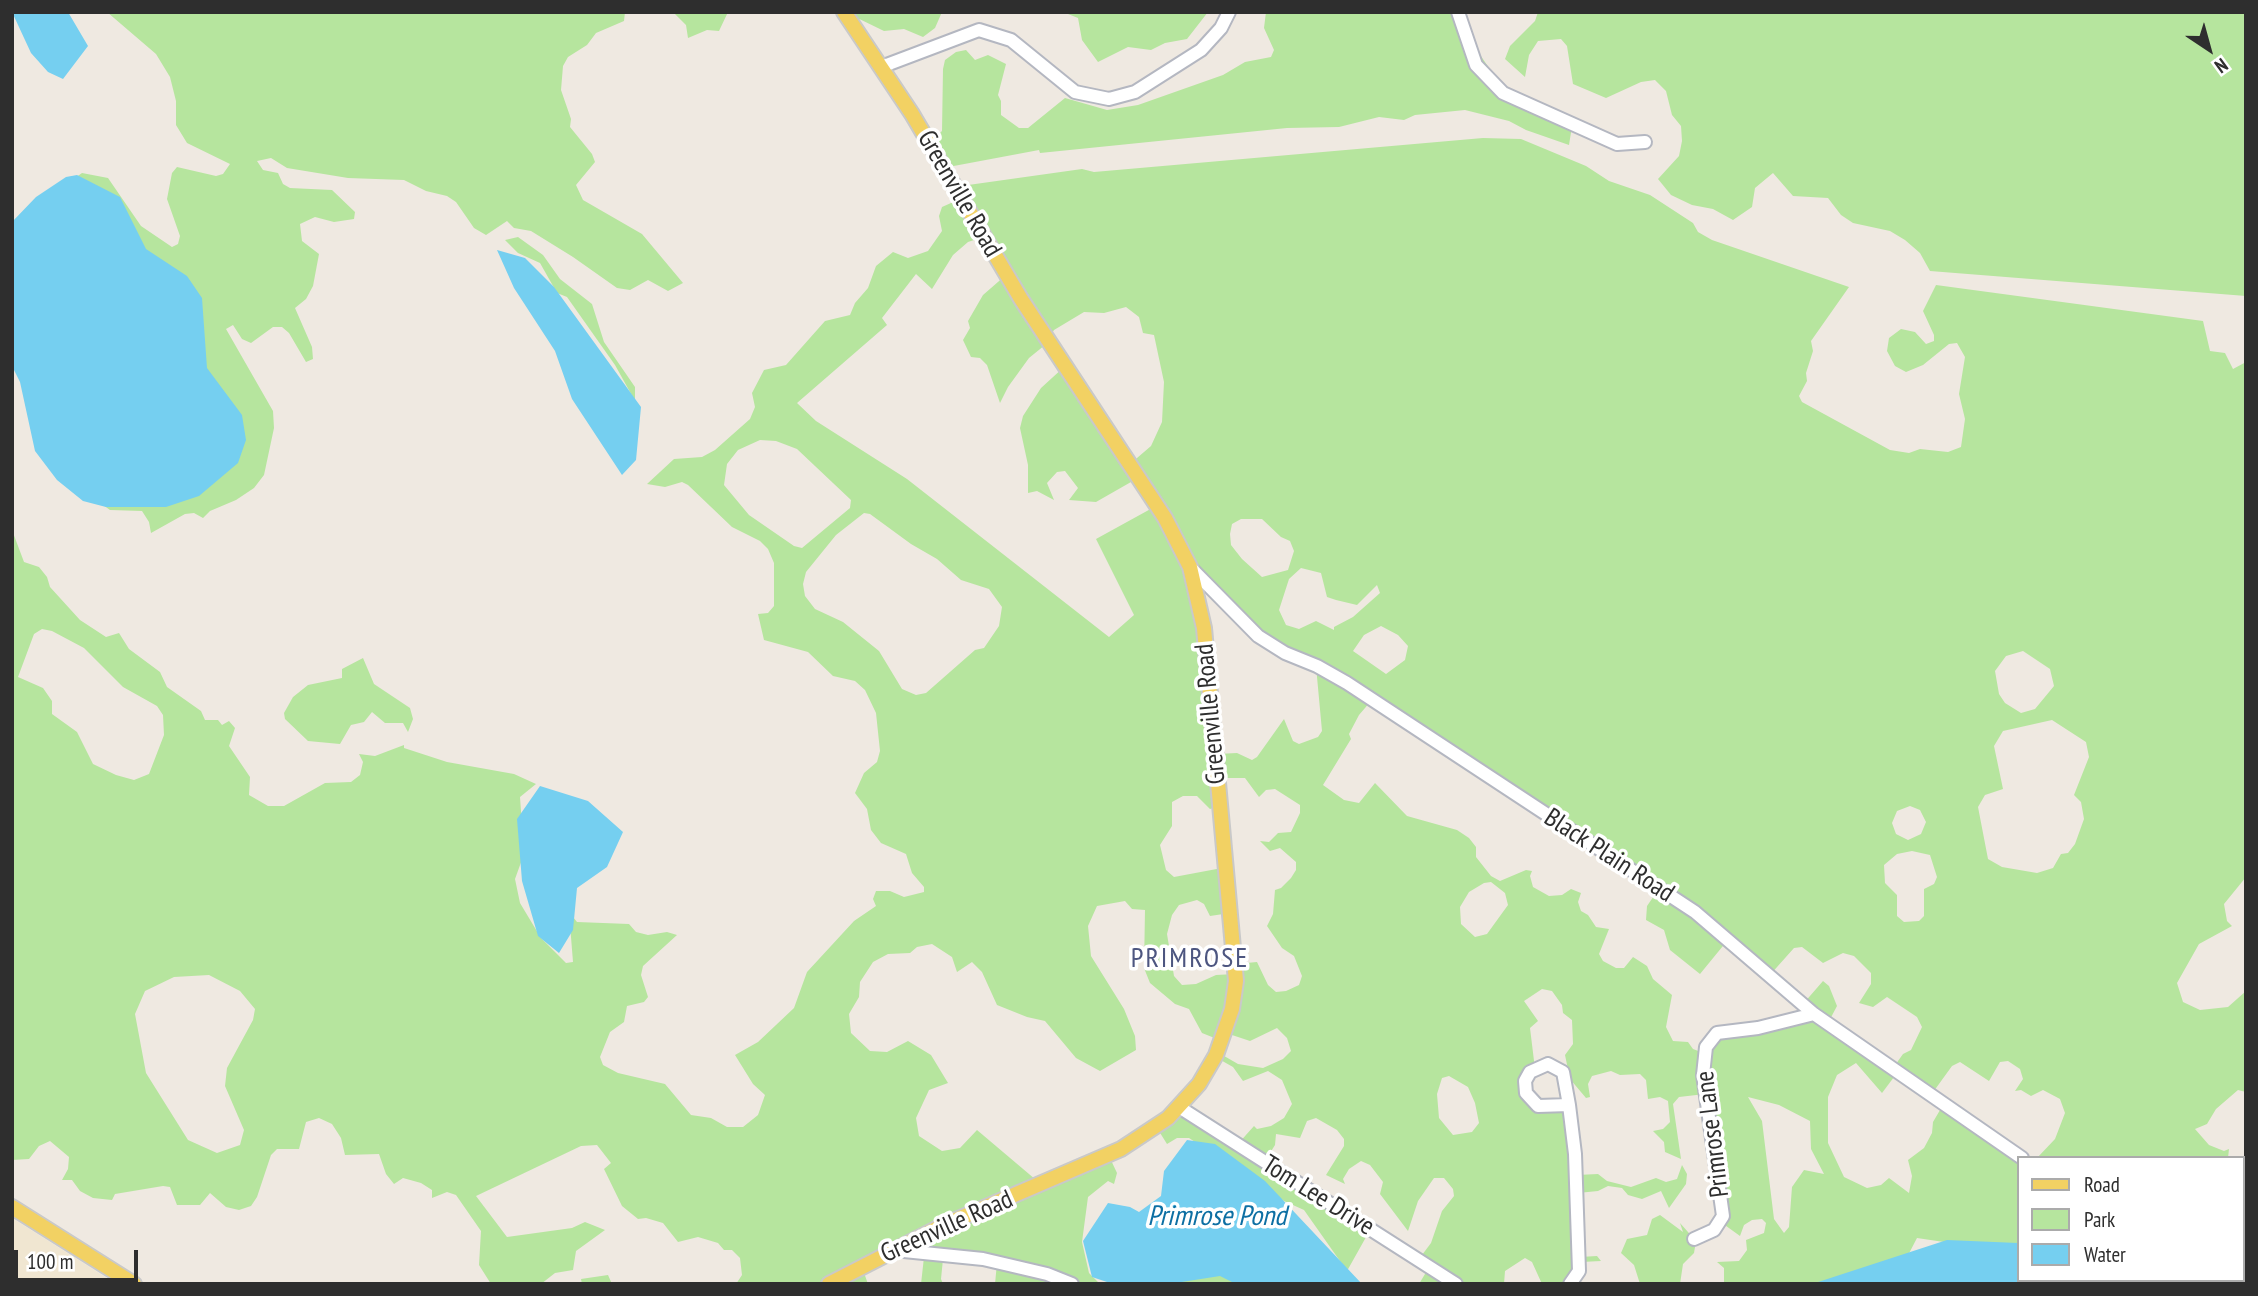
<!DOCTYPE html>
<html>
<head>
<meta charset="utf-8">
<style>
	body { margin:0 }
	#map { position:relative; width:2258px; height:1296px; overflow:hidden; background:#efe9e1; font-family:"PT Sans Narrow",sans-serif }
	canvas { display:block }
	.frame { position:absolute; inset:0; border:14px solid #2e2e2e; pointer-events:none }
	.legend { position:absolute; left:2017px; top:1156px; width:228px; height:126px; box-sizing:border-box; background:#fff; border:2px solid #ababab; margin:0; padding:9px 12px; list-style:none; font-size:21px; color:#2e2e2e }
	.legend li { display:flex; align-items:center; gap:14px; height:35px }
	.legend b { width:35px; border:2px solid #ababab }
	.north { position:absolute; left:2174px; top:14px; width:70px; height:70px; -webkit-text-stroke:5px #fff; paint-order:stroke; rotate:144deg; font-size:19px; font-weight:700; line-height:28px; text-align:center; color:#2e2e2e }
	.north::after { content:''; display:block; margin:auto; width:24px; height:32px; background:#2e2e2e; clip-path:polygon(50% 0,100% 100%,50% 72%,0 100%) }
	.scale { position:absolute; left:14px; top:1250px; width:124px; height:32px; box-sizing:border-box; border:4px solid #2e2e2e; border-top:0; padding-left:9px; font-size:21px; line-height:24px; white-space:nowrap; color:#2e2e2e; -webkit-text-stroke:5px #fff; paint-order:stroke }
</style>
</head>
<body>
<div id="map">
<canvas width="2258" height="1296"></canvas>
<div class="frame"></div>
<ul class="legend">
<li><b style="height:9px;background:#f2d163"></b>Road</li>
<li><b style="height:19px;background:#b6e59e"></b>Park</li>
<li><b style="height:19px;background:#75cff0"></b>Water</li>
</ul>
<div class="north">N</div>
<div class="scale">100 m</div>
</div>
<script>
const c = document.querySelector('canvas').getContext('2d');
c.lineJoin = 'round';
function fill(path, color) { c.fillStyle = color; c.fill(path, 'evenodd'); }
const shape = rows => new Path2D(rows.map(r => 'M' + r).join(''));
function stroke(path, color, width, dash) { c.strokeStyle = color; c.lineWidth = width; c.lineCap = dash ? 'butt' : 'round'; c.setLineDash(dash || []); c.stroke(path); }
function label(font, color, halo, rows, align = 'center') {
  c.font = font + ' "PT Sans Narrow",sans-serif'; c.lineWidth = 7; c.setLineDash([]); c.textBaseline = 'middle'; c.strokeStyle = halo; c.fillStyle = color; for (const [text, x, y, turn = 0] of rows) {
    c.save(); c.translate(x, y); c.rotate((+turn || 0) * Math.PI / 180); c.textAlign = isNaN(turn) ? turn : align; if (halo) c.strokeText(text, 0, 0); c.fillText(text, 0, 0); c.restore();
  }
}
const education = shape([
	[12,1218,77,1259,116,1284,12,1284]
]);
const green = shape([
	[107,12,625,12,624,21,596,33,587,45,568,57,563,66,561,90,571,119,570,127,592,154,595,162,576,185,583,200,642,234,683,283,668,291,648,280,630,290,617,288,573,257,531,231,514,228,507,221,486,235,474,228,456,202,447,196,426,191,404,180,348,178,287,168,271,158,257,161,263,170,278,173,283,184,290,188,332,190,355,212,354,219,334,222,315,217,300,224,302,241,319,254,313,286,306,299,295,308,312,347,313,359,306,362,289,333,282,327,273,327,251,343,242,339,233,325,226,329,273,411,274,428,264,475,254,488,236,500,210,511,203,518,194,513,185,514,151,533,149,522,142,511,110,510,64,477,72,180,82,173,108,178,141,226,172,247,178,244,180,236,167,199,172,173,177,167,216,176,223,174,230,164,187,143,176,125,176,101,170,77,156,54],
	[673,12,728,12,719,31,707,30,688,38,686,25],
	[845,12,942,12,935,28,923,37,904,29,884,31],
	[1063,12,1208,12,1187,39,1165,43,1151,50,1128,47,1098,62,1082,40,1078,18],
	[1266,12,1463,12,1474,46,1498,81,1534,103,1573,120,1569,145,1526,130,1509,121,1465,110,1415,115,1404,120,1379,117,1339,127,1287,128,1040,153,1039,150,943,168,929,143,942,131,943,69,945,60,956,52,966,50,975,60,988,55,1006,64,998,95,1001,101,1001,115,1019,128,1028,128,1065,98,1107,110,1138,105,1223,75,1245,62,1271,57,1274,50,1264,28],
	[1538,12,2246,12,2246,296,1930,271,1920,253,1905,240,1890,231,1853,223,1841,215,1828,198,1793,196,1773,173,1755,188,1752,207,1733,220,1713,209,1692,205,1671,195,1658,179,1679,156,1682,141,1681,126,1672,115,1666,91,1655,80,1641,82,1606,98,1573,84,1567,46,1561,39,1538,41,1529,55,1525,77,1505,59,1510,46,1535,21],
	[1483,138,1521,139,1586,166,1609,181,1650,195,1693,223,1698,232,1712,240,1849,287,1811,341,1813,351,1806,373,1807,381,1799,396,1802,402,1890,450,1909,453,1920,449,1948,452,1961,447,1965,419,1959,394,1965,357,1957,343,1949,344,1923,365,1906,372,1895,366,1887,351,1889,338,1901,329,1915,332,1926,344,1934,341,1934,335,1923,311,1936,285,2203,321,2210,351,2225,353,2233,369,2246,362,2246,877,2224,904,2227,921,2232,926,2199,944,2177,983,2183,1002,2200,1010,2228,1007,2246,991,2246,1092,2238,1090,2216,1109,2207,1124,2195,1129,2209,1145,2224,1151,2229,1149,2228,1158,2037,1158,2055,1139,2065,1113,2060,1099,2043,1090,2031,1096,2021,1090,2015,1091,2023,1079,2020,1069,2008,1061,2000,1062,1989,1081,1960,1062,1952,1066,1931,1095,1897,1073,1882,1093,1856,1063,1837,1075,1828,1097,1828,1143,1844,1177,1867,1188,1881,1185,1889,1178,1909,1193,1912,1176,1908,1160,1924,1148,1932,1133,1933,1122,1943,1105,2018,1158,2018,1253,1917,1238,1905,1261,1861,1284,1724,1284,1724,1268,1717,1262,1739,1261,1747,1250,1746,1240,1764,1233,1766,1223,1762,1219,1752,1220,1744,1225,1740,1236,1722,1223,1705,1094,1679,1097,1673,1104,1681,1159,1665,1152,1664,1142,1653,1131,1663,1129,1670,1122,1668,1101,1660,1097,1648,1099,1646,1080,1640,1074,1620,1075,1611,1071,1592,1076,1588,1084,1590,1097,1586,1098,1570,1079,1565,1055,1573,1044,1572,1020,1563,1013,1562,1005,1552,991,1542,989,1524,1001,1538,1021,1530,1028,1535,1069,1527,1079,1528,1096,1565,1107,1577,1175,1598,1174,1607,1181,1631,1187,1656,1178,1666,1182,1677,1179,1682,1165,1687,1174,1686,1184,1669,1208,1661,1191,1642,1199,1628,1195,1622,1188,1608,1186,1598,1191,1578,1193,1580,1257,1597,1256,1601,1261,1581,1262,1573,1284,1542,1284,1532,1262,1525,1258,1505,1271,1504,1284,1419,1284,1428,1269,1419,1259,1431,1243,1442,1211,1454,1196,1453,1189,1444,1178,1434,1178,1418,1201,1408,1231,1380,1194,1383,1182,1370,1165,1361,1161,1349,1169,1343,1179,1345,1184,1326,1175,1344,1146,1344,1139,1337,1130,1316,1118,1307,1121,1300,1138,1276,1134,1275,1145,1265,1161,1370,1230,1347,1271,1304,1210,1284,1201,1189,1138,1177,1138,1167,1144,1157,1128,1180,1108,1237,1145,1254,1126,1257,1129,1271,1126,1284,1118,1292,1104,1282,1080,1268,1071,1243,1081,1233,1067,1217,1058,1219,1053,1238,1064,1263,1068,1283,1059,1291,1051,1287,1038,1277,1028,1250,1041,1226,1033,1222,1041,1202,1033,1189,1009,1175,1004,1150,983,1144,968,1145,910,1132,909,1125,901,1097,906,1088,926,1091,956,1124,1009,1135,1036,1136,1050,1100,1071,1076,1058,1045,1021,1027,1017,997,1005,982,972,972,962,957,972,952,957,932,944,917,947,910,953,888,954,873,962,860,982,859,997,849,1014,851,1033,870,1051,887,1052,908,1041,931,1055,948,1083,929,1090,916,1118,919,1136,942,1151,960,1148,977,1130,1042,1185,1109,1156,1117,1173,1114,1184,1108,1181,1088,1197,1082,1242,1089,1273,1100,1284,995,1284,997,1263,943,1259,941,1279,943,1284,921,1284,924,1257,898,1251,863,1270,868,1284,736,1284,742,1275,740,1258,732,1250,724,1250,718,1243,698,1237,678,1242,663,1223,646,1218,638,1219,622,1206,604,1169,611,1163,597,1145,581,1146,476,1196,507,1237,572,1228,585,1222,605,1230,576,1251,573,1270,555,1273,541,1284,491,1284,479,1265,481,1231,456,1195,447,1192,432,1198,432,1190,421,1183,403,1178,394,1184,386,1174,379,1154,345,1155,341,1138,332,1124,319,1118,306,1122,299,1149,277,1149,271,1155,257,1197,251,1206,239,1210,226,1207,210,1193,200,1205,177,1205,170,1187,163,1186,115,1194,112,1200,93,1198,80,1191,72,1180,62,1180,68,1169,69,1157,50,1141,39,1146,29,1159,12,1160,12,530,24,562,39,567,47,577,50,587,80,620,106,637,119,633,129,649,160,672,167,687,201,711,205,720,218,720,222,725,229,721,235,728,229,746,250,777,249,795,268,806,284,806,325,783,351,782,360,775,363,762,359,754,375,756,404,745,404,748,447,762,514,774,536,784,520,797,524,854,515,879,520,903,541,938,566,963,573,962,569,912,577,922,629,924,636,932,648,935,667,932,677,935,643,966,641,975,648,997,644,1002,627,1006,624,1022,610,1032,600,1057,603,1065,618,1073,665,1084,691,1115,711,1118,727,1127,743,1127,758,1115,765,1095,753,1084,735,1055,758,1042,794,1008,807,972,854,921,876,906,873,899,876,891,890,891,904,897,924,892,924,887,912,873,906,854,881,843,871,830,867,809,855,793,864,773,877,762,880,751,876,713,865,690,855,681,833,676,808,652,764,640,758,614,768,613,774,606,774,563,768,549,760,541,732,527,688,485,682,482,665,487,647,484,674,459,702,457,715,450,750,419,755,407,752,393,764,370,786,365,825,321,850,315,855,303,868,288,876,266,893,252,908,258,928,251,942,231,939,216,942,207,960,199,954,187,1082,169,1094,172],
	[983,237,1006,275,983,295,968,321,970,328,963,340,971,357,980,358,987,365,1000,403,1008,387,1029,358,1045,345,1054,330,1084,312,1104,313,1126,307,1139,317,1143,333,1154,335,1164,382,1162,422,1151,446,1130,464,1064,367,1041,388,1023,416,1020,428,1028,465,1028,493,1037,491,1054,500,1047,483,1057,472,1065,471,1078,488,1069,500,1096,502,1138,478,1156,506,1096,539,1134,615,1109,637,907,479,816,421,797,403,887,325,882,318,916,274,932,289,953,255,968,242],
	[760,440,776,441,797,449,851,500,850,508,802,548,794,546,749,515,724,485,727,464,738,450],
	[864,513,870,514,911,544,937,559,961,580,989,589,1002,607,999,626,984,648,975,650,926,693,916,695,902,689,879,651,843,622,815,609,805,596,803,584,806,572,836,535],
	[1241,519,1262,519,1281,537,1290,541,1294,551,1288,570,1262,577,1242,559,1231,545,1230,534,1232,524],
	[1301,568,1321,573,1327,597,1336,600,1357,605,1377,585,1380,593,1353,617,1334,627,1334,630,1316,621,1299,629,1286,625,1279,610,1289,579],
	[1195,574,1279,650,1316,666,1322,731,1318,737,1299,744,1293,741,1284,719,1257,757,1252,760,1237,753,1217,754],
	[1381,626,1398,635,1408,646,1405,660,1386,674,1353,651,1364,635],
	[42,629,52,631,84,648,123,687,157,706,163,715,164,735,149,774,134,780,116,775,93,764,77,732,52,714,52,701,43,688,18,677,34,634],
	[2023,651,2050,669,2054,686,2035,709,2021,713,2005,703,1999,694,1995,671,2006,656],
	[1371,701,1658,890,1647,906,1646,920,1664,930,1670,950,1700,974,1727,941,1769,976,1794,948,1802,947,1823,963,1843,953,1854,956,1871,973,1871,984,1859,1003,1873,1007,1887,997,1917,1017,1922,1027,1911,1050,1903,1054,1893,1068,1828,1023,1837,1006,1829,986,1823,981,1803,1004,1810,1016,1712,1040,1701,1052,1693,1049,1688,1042,1673,1041,1666,1027,1672,995,1653,979,1647,966,1633,957,1624,968,1616,968,1603,961,1599,954,1609,929,1596,927,1588,915,1581,911,1578,902,1581,893,1571,889,1562,895,1549,896,1533,887,1530,876,1532,871,1526,870,1500,881,1491,876,1476,857,1476,847,1469,838,1457,830,1407,816,1375,783,1359,803,1344,800,1323,785,1351,739,1349,734,1359,715],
	[2052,720,2086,742,2089,757,2074,795,2081,802,2084,819,2075,844,2068,853,2061,854,2053,868,2037,873,2002,867,1988,859,1978,807,1985,795,2003,789,1994,746,2003,731],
	[1219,778,1245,778,1259,797,1266,790,1275,789,1300,805,1300,813,1291,832,1278,833,1269,842,1260,841,1270,851,1280,848,1296,862,1296,870,1291,878,1281,888,1275,890,1273,914,1267,926,1282,948,1294,956,1302,976,1299,985,1286,991,1276,992,1268,985,1257,962,1236,964,1235,974,1216,975,1196,984,1182,985,1174,976,1167,934,1172,915,1179,905,1197,900,1204,904,1210,916,1230,913,1222,868,1174,877,1166,870,1160,845,1172,826,1172,802,1183,796,1197,796,1210,809,1220,806],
	[1910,806,1920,810,1926,822,1921,834,1908,840,1896,834,1892,823,1897,811],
	[1912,851,1930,855,1937,877,1934,884,1924,889,1924,916,1919,921,1904,922,1897,916,1897,895,1885,883,1884,865,1897,854],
	[1491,882,1505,893,1508,905,1487,934,1475,937,1461,924,1460,907,1469,892,1484,883],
	[209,975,240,991,255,1009,253,1020,227,1068,225,1086,244,1130,240,1145,217,1153,188,1140,146,1073,135,1014,145,991,174,977],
	[1449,1076,1468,1087,1475,1103,1479,1123,1472,1132,1453,1135,1439,1118,1437,1094,1442,1078],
	[1748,1097,1779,1105,1810,1121,1811,1149,1824,1174,1804,1170,1792,1187,1789,1227,1784,1233,1774,1219,1762,1121],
	[518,237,543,255,560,279,592,304,604,342,635,387,635,401,615,365,567,297,557,293,540,263,518,253,505,240],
	[363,658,374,684,410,708,413,719,408,732,403,723,385,723,372,712,364,722,351,725,340,744,308,741,285,719,284,713,293,697,308,685,342,678,342,669],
	[1660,1215,1683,1232,1680,1223,1696,1241,1694,1253,1683,1264,1680,1284,1640,1284,1634,1265,1621,1253,1627,1239,1647,1235,1652,1219],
	[608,1275,612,1284,582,1284,581,1279],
	[1233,1275,1242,1284,1163,1284,1184,1277],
	[2182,1280,2242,1280,2246,1284,2181,1284]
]);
const water = shape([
	[12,12,68,12,88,46,63,79,48,72,31,53],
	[77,175,120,197,146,249,187,276,202,298,207,368,242,415,246,440,238,463,199,496,166,507,106,507,83,501,57,480,35,451,20,382,12,366,12,222,36,197,66,177],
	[497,250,525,258,554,287,641,407,636,460,622,475,572,399,555,351,514,288],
	[540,786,588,801,623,832,607,867,577,888,573,930,559,953,538,936,522,881,517,819],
	[1187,1140,1215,1144,1265,1181,1362,1284,1236,1284,1220,1276,1169,1284,1113,1284,1092,1277,1083,1241,1108,1203,1130,1207,1139,1212,1161,1196,1164,1171],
	[1947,1240,2018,1243,2018,1280,2095,1280,2100,1284,1812,1284]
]);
const minor = shape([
	[1458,12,1476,65,1503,93,1617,144,1645,142],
	[881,67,979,30,1011,40,1075,92,1109,99,1135,92,1201,50,1221,28,1229,12],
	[1190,567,1258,636,1285,653,1317,666,1347,683,1695,912,1814,1014,2022,1158],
	[1548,1064,1563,1072,1569,1105,1538,1106,1526,1093,1525,1081,1530,1072,1548,1064],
	[1569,1105,1575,1154,1579,1271,1570,1284],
	[1179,1107,1456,1284],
	[1694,1239,1714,1230,1723,1216,1703,1075,1706,1047,1717,1033,1758,1028,1814,1014],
	[894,1250,983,1259,1047,1274,1072,1284],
	[2242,1277,2246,1278]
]);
const major = shape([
	[12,1207,134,1284],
	[829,1284,942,1226,1121,1149,1168,1118,1199,1084,1216,1055,1232,1009,1236,981,1204,628,1190,567,1165,518,1021,299,912,114,844,12]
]);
const streetNames = [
	["Greenville Road",959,194,60],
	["Greenville Road",1211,714,-95],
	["Black Plain Road",1609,856,33],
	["Primrose Lane",1713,1134,-97],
	["Tom Lee Drive",1318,1196,32],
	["Greenville Road",947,1227,-24]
];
const neighbourhoodNames = [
	["PRIMROSE",1190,959]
];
const waterNames = [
	["Primrose Pond",1217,1217]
];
fill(education, '#f0e6d1');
fill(green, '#b6e59e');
fill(water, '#75cff0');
stroke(minor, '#b4b7c1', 16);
stroke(major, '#c9c9c9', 18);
stroke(minor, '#fff', 12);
stroke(major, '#f2d163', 14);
label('26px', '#2e2e2e', '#fff', streetNames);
c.letterSpacing = '2px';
label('28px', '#4d5680', '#fff', neighbourhoodNames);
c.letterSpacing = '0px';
label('italic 28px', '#0d6fa3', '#fff', waterNames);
</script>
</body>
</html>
